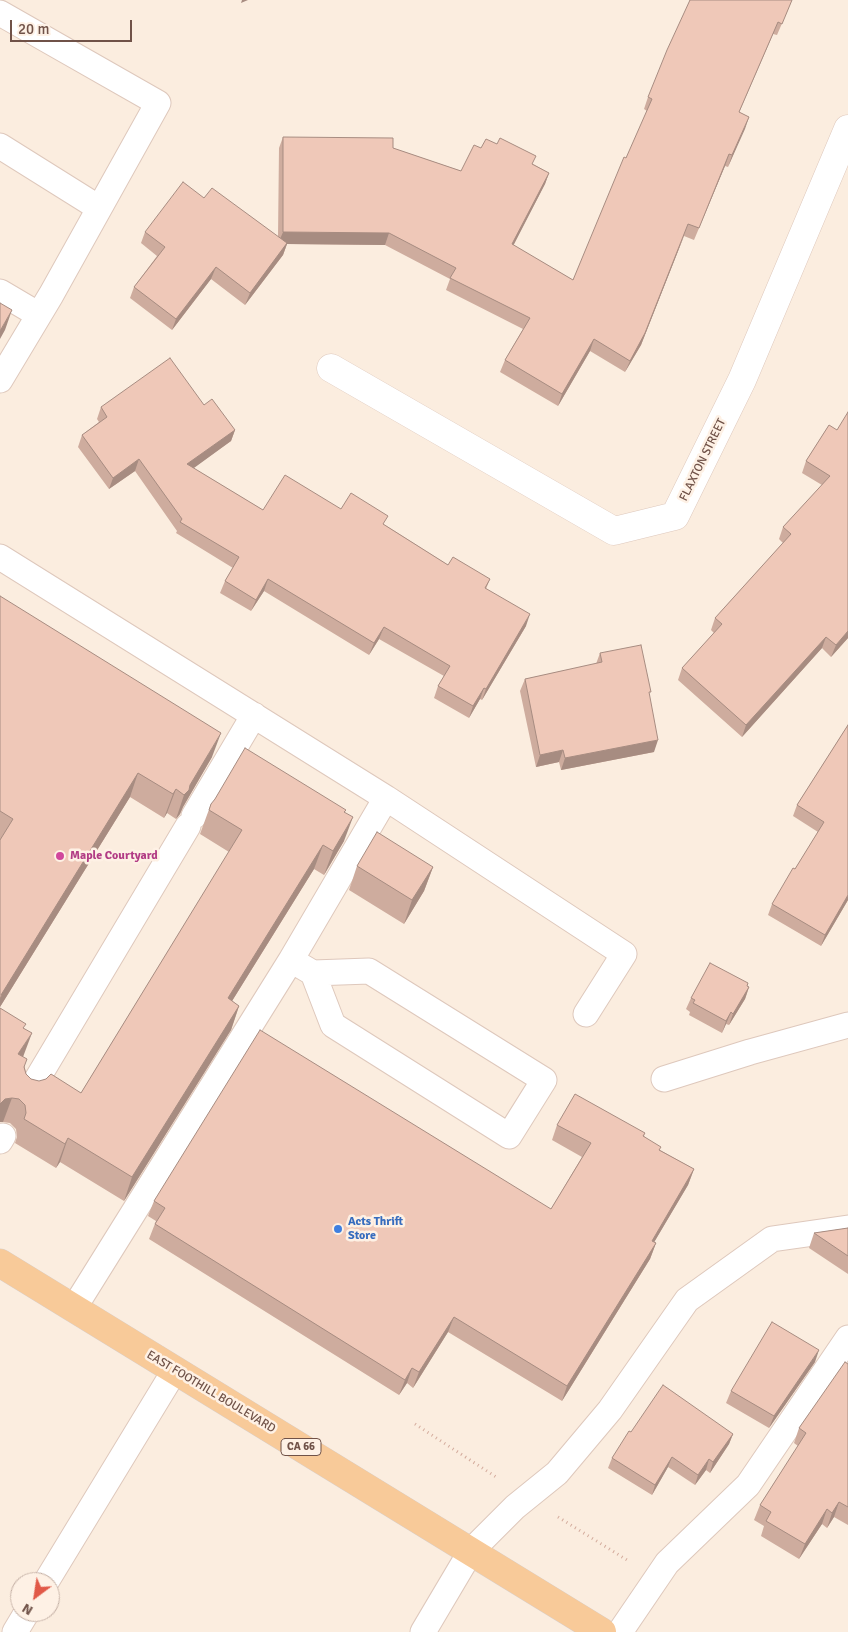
<!DOCTYPE html>
<html>
<head>
<meta charset="utf-8">
<style>
	body { margin:0 }
	#map { position:relative; width:848px; height:1632px; overflow:hidden; background:#fbeddf; font-family:Signika,sans-serif }
	canvas { display:block }
	.north { position:absolute; left:10px; top:1572px; width:50px; height:50px; box-sizing:border-box; background:#fef1e5; border:1px solid #c5b1a6; border-radius:50%; rotate:211deg; font-size:14px; font-weight:700; line-height:20px; text-align:center; color:#705248 }
	.north::after { content:''; display:block; margin:auto; width:18px; height:22px; background:#e15948; clip-path:polygon(50% 0,100% 100%,50% 72%,0 100%) }
	.scale { position:absolute; left:10px; top:20px; width:122px; height:22px; box-sizing:border-box; border:2px solid #705248; border-top:0; padding-left:6px; font-size:15px; line-height:18px; white-space:nowrap; color:#705248; -webkit-text-stroke:4px #fef1e5; paint-order:stroke }
</style>
</head>
<body>
<div id="map">
<canvas width="848" height="1632"></canvas>
<div class="north">N</div>
<div class="scale">20 m</div>
</div>
<script>
const c = document.querySelector('canvas').getContext('2d');
c.lineJoin = 'round';
const shape = rows => new Path2D(rows.map(r => 'M' + r).join(''));
function stroke(path, color, width, dash) { c.strokeStyle = color; c.lineWidth = width; c.lineCap = dash ? 'butt' : 'round'; c.setLineDash(dash || []); c.stroke(path); }
function fill(path, color) { c.fillStyle = color; c.fill(path, 'evenodd'); }
function label(font, color, halo, rows, align = 'center') {
  c.font = font + ' Signika,sans-serif'; c.lineWidth = 5; c.setLineDash([]); c.textBaseline = 'middle'; c.strokeStyle = halo; c.fillStyle = color; for (const [text, x, y, turn = 0] of rows) {
    c.save(); c.translate(x, y); c.rotate((+turn || 0) * Math.PI / 180); c.textAlign = isNaN(turn) ? turn : align; if (halo) c.strokeText(text, 0, 0); c.fillText(text, 0, 0); c.restore();
  }
}
const path = shape([
	[415,1424,496,1477],
	[558,1517,627,1560]
]);
const service = shape([
	[0,13,158,103,51,295,0,380],
	[0,146,99,208],
	[0,292,39,315],
	[0,557,386,798],
	[194,816,254,715],
	[291,960,386,798,624,954,586,1014],
	[664,1079,750,1052,848,1025],
	[30,1091,188,826],
	[0,1141,3,1136],
	[74,1308,291,960,313,973,369,971,544,1080,509,1136,333,1025,313,973],
	[46,1582,175,1370],
	[15,1632,27,1612],
	[423,1632,471,1551,515,1507,557,1473,610,1410,687,1300,772,1239,848,1228],
	[620,1632,667,1563,748,1485,848,1338]
]);
const minor = shape([
	[331,368,614,531,675,516,742,380,848,129]
]);
const primary = shape([
	[0,1263,602,1632]
]);
const wall = shape([
	[792,0,777,35,773,34,739,112,749,117,728,167,725,166,694,240,684,236,641,345,625,372,590,351,558,406,500,372,505,360,523,329,446,290,450,279,385,245,287,244,283,255,245,305,211,279,172,330,130,298,134,287,157,256,141,243,145,232,204,198,278,237,279,148,283,137,393,148,461,171,481,148,533,164,549,173,545,184,513,245,573,280,647,111,644,109,648,97],
	[204,405,235,430,231,441,193,468,263,510,341,509,385,525,448,565,490,579,486,589,526,626,482,700,480,699,469,718,434,698,438,686,444,676,379,639,369,655,264,591,251,611,220,593,225,581,233,568,176,533,177,531,135,471,109,489,78,447,82,435,99,422,97,419,101,407],
	[829,425,848,638,831,657,822,648,742,737,678,680,682,668,714,633,711,630,715,618,783,543,779,539,783,527,822,485,802,473,806,461],
	[0,596,212,757,183,807,180,814,176,819,167,813,164,818,130,797,0,1007],
	[600,653,649,696,654,752,561,770,559,762,536,767,520,691,525,679,596,664],
	[848,725,848,900,821,946,768,915,772,904,795,869,818,832,793,816,797,805],
	[211,804,346,810,345,812,344,841,324,875,314,869,232,1001,239,1006,231,1030,124,1201,60,1162,56,1168,15,1143,17,1137,16,1129,10,1123,3,1122,0,1122,0,1008,25,1029,23,1057,26,1074,31,1079,81,1093,229,852,200,834],
	[357,866,433,867,424,891,404,924,349,890],
	[747,986,749,987,745,999,729,1025,726,1024,722,1033,689,1015,690,1012,686,1009,691,998],
	[557,1125,645,1133,644,1136,660,1150,694,1169,688,1185,654,1242,656,1243,650,1259,562,1401,448,1332,413,1388,407,1383,399,1395,149,1239,156,1221,148,1216,154,1201,551,1209,582,1157,552,1140],
	[848,1228,848,1274,809,1248,814,1233],
	[815,1362,769,1428,726,1403,731,1391],
	[848,1364,848,1525,834,1517,827,1528,822,1524,799,1559,761,1536,764,1526,754,1520,760,1505,798,1446,794,1443,799,1428],
	[631,1432,733,1434,729,1444,710,1473,706,1470,695,1485,668,1467,652,1495,608,1468,612,1458]
]);
const shadedWall = shape([
	[242,0,248,0,241,3],
	[778,22,773,34,734,124,739,112],
	[749,117,745,129,728,167,732,155],
	[729,154,725,166,694,240,699,228],
	[549,173,545,184,508,256,512,244],
	[283,232,389,233,385,245,287,244,283,255,245,305,250,293,278,244],
	[684,236,641,345,625,372,630,361],
	[216,267,211,279,172,330,176,319],
	[12,310,5,330,0,339,0,331],
	[594,339,590,351,558,406,562,394],
	[235,430,231,441,183,476,187,464],
	[139,459,135,471,109,489,113,478],
	[268,579,264,591,251,611,256,600],
	[530,614,526,626,482,700,486,689],
	[384,627,379,639,369,655,374,643],
	[848,631,848,638,831,657,836,645],
	[826,637,822,648,742,737,746,725],
	[484,688,480,699,469,718,473,706],
	[221,733,212,757,183,807,180,814,176,819,184,795],
	[658,740,654,752,561,770,565,758],
	[563,750,559,762,536,767,540,755],
	[138,773,130,797,0,1007,0,998,1,995],
	[176,789,167,813,164,818,173,794],
	[353,817,344,841,324,875,333,851],
	[323,845,314,869,219,1022,228,998],
	[433,867,424,891,404,924,412,900],
	[848,895,848,900,821,946,825,935],
	[749,987,745,999,729,1025,733,1014],
	[239,1006,231,1030,124,1201,132,1177],
	[731,1012,726,1024,722,1033,726,1021],
	[32,1033,23,1057,18,1054],
	[12,1098,3,1122,0,1122,0,1104,5,1099],
	[68,1138,60,1162,56,1168,65,1144],
	[694,1169,688,1185,646,1256,652,1241],
	[656,1243,650,1259,562,1401,567,1386],
	[454,1317,448,1332,413,1388,419,1372],
	[819,1350,815,1362,769,1428,774,1416],
	[412,1368,407,1383,399,1395,405,1380],
	[733,1434,729,1444,710,1473,713,1462],
	[672,1457,668,1467,652,1495,655,1485],
	[709,1459,706,1470,695,1485,698,1475],
	[839,1502,834,1517,827,1528,832,1513],
	[827,1509,822,1524,799,1559,805,1544]
]);
const building = shape([
	[690,0,792,0,782,24,778,22,739,112,749,117,732,155,729,154,699,228,688,224,645,333,630,361,594,339,562,394,505,360,530,318,450,278,456,268,389,233,283,232,283,137,393,138,393,148,461,171,474,145,481,148,486,139,497,144,500,138,536,156,532,164,549,173,512,244,573,280,624,157,626,158,652,99,648,97,667,50,690,0],
	[183,182,204,198,212,188,287,243,250,293,216,267,176,319,134,287,165,247,145,232,183,182],
	[0,303,12,310,0,331,0,303],
	[170,358,204,405,212,399,235,430,187,464,263,510,285,475,341,509,351,493,388,516,383,524,448,565,453,557,490,579,485,588,530,614,486,689,484,688,473,706,438,686,450,666,384,627,374,643,268,579,256,600,225,581,239,557,180,522,182,519,139,459,113,478,82,435,107,417,101,407,170,358],
	[848,412,848,631,836,645,826,637,746,725,682,668,722,624,715,618,791,534,783,527,830,476,806,461,829,425,837,430,848,412],
	[0,596,221,733,190,785,189,790,184,795,176,789,173,794,138,773,1,995,2,995,0,999,0,840,13,819,0,811,0,596],
	[641,645,651,692,649,692,658,740,565,758,563,750,540,755,525,679,602,662,600,653,641,645],
	[848,725,848,895,825,935,772,904,793,868,795,869,824,822,797,805,848,725],
	[245,748,346,810,344,812,353,817,333,851,323,845,228,998,239,1006,132,1177,68,1138,65,1144,24,1119,26,1113,25,1105,19,1099,12,1098,5,1099,0,1104,0,1008,26,1024,23,1028,32,1033,18,1054,27,1059,24,1067,26,1074,31,1079,39,1081,46,1079,51,1074,81,1093,242,830,209,810,211,804,215,799,245,748],
	[377,832,433,867,412,900,357,866,377,832],
	[710,963,748,983,747,986,749,987,733,1014,731,1012,726,1021,693,1003,695,1000,691,998,710,963],
	[260,1030,551,1209,591,1143,557,1125,575,1094,645,1133,643,1136,661,1147,659,1150,694,1169,652,1241,656,1243,567,1386,454,1317,419,1372,412,1368,405,1380,155,1224,165,1208,154,1201,260,1030],
	[848,1228,848,1256,814,1233,848,1228],
	[772,1322,819,1350,774,1416,731,1391,772,1322],
	[845,1362,848,1364,848,1507,839,1502,832,1513,827,1509,805,1544,766,1521,771,1512,760,1505,806,1433,799,1428,845,1362],
	[663,1385,733,1434,713,1462,709,1459,698,1475,672,1457,655,1485,612,1458,629,1431,631,1432,663,1385]
]);
const markers = [
	[60,856,5,"#d1479c"],
	[338,1229,5,"#3f7fe0"]
];
const shields = [
	[301,1447,40]
];
const shieldNames = [
	["CA 66",301,1447]
];
const streetNames = [
	["FLAXTON STREET",703,460,-64],
	["EAST FOOTHILL BOULEVARD",211,1392,31]
];
const hotelNames = [
	["Maple Courtyard",70,856]
];
const shopNames = [
	["Acts Thrift",348,1222],
	["Store",348,1236]
];
stroke(service, '#dec8bc', 27);
stroke(minor, '#dec8bc', 29);
stroke(primary, '#d7cfcc', 29);
stroke(path, '#d3ab9c', 3, [1, 4]);
stroke(service, '#fff', 25);
stroke(minor, '#fff', 28);
stroke(primary, '#f8ca99', 28);
fill(wall, '#ceac9e');
fill(shadedWall, '#a78c81');
fill(building, '#efc8b8');
stroke(building, '#a78c81', 1);
for (const [x, y, r, color] of markers) { const dot = new Path2D(); dot.arc(x, y, r, 0, 2 * Math.PI); c.fillStyle = color; c.fill(dot); stroke(dot, '#fef1e5', 2); }
for (const [x, y, w] of shields) { const box = new Path2D(); box.roundRect(x - w / 2, y - 8.5, w, 17, 4); c.fillStyle = '#fef1e5'; c.fill(box); stroke(box, '#705248', 1); }
label('bold 11px', '#705248', null, shieldNames);
label('12px', '#705248', '#fef1e5', streetNames);
label('bold 12px', '#b23c85', '#fef1e5', hotelNames, 'left');
label('bold 12px', '#366cbe', '#fef1e5', shopNames, 'left');
</script>
</body>
</html>
